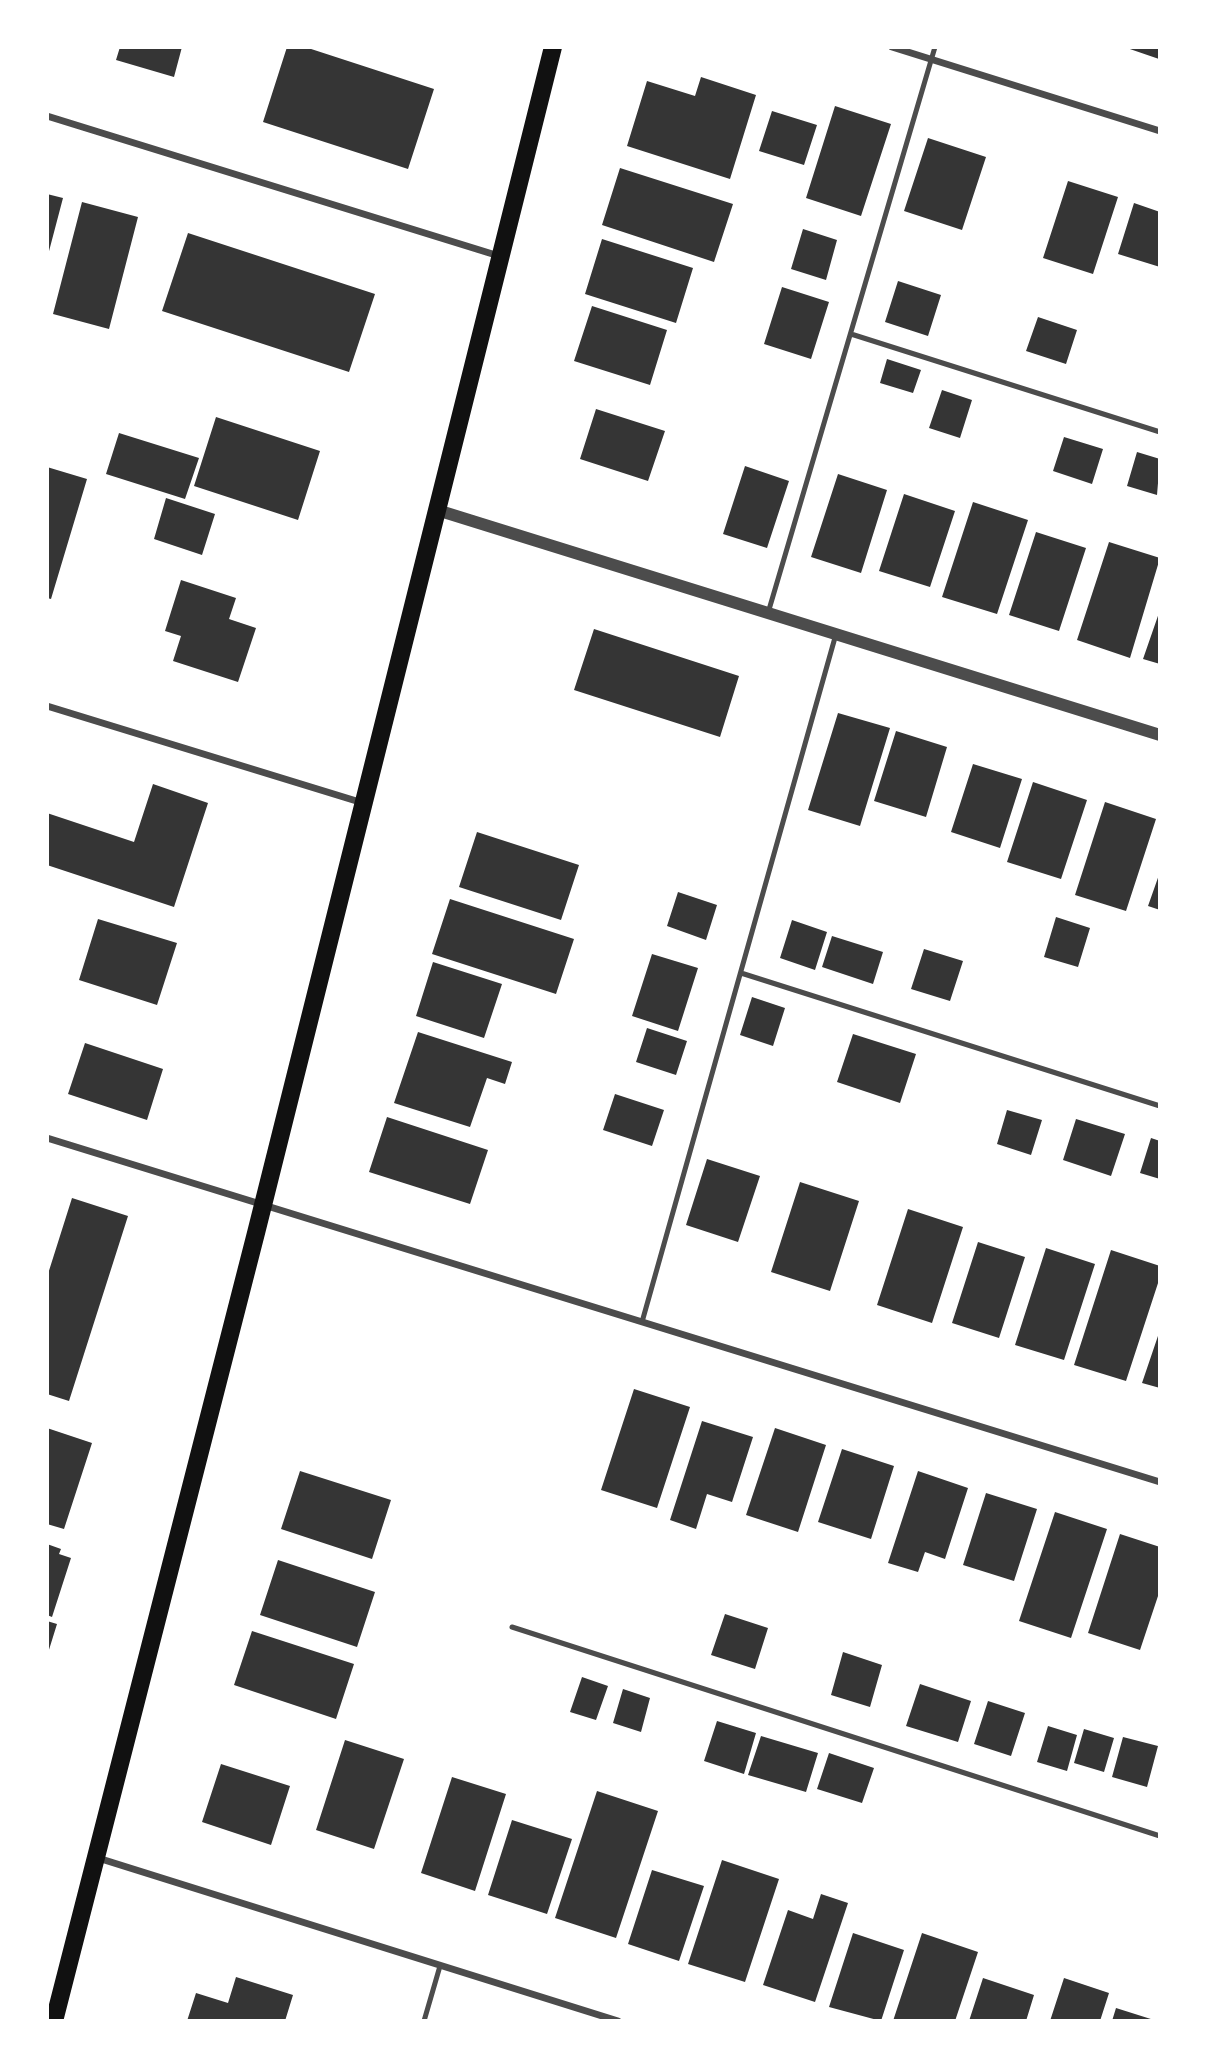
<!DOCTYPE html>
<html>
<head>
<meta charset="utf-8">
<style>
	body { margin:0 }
	#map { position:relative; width:1207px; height:2068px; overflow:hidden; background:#fff; font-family:"Roboto Condensed",sans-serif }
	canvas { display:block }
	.frame { position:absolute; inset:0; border:49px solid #fff; pointer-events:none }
</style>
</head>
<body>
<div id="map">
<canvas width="1207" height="2068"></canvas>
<div class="frame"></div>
</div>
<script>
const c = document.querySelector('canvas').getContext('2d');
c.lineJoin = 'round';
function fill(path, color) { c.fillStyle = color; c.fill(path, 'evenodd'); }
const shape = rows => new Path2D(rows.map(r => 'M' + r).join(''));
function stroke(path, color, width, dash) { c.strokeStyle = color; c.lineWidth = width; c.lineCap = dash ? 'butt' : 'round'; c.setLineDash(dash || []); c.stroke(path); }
const building = shape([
	[120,47,182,47,174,77,116,60],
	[287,47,305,47,434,89,408,169,263,122],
	[1124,47,1160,47,1160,56,1159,59],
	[701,77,756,95,730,179,627,146,647,81,695,96],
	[835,106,891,124,861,216,806,198],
	[772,111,817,125,804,165,759,151],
	[928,138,986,157,962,230,904,211],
	[620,168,733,204,714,262,602,225],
	[1068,181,1118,197,1093,274,1043,258],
	[47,194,63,198,48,255,47,255],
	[82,202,138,217,109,329,53,314],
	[1134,203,1160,212,1160,267,1118,254],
	[803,229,837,240,826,280,791,269],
	[188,233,375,294,349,372,162,311],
	[602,239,693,268,676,323,585,294],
	[898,281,941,295,928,336,885,322],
	[782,287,829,302,811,359,764,344],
	[592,306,667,330,650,385,574,361],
	[1038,317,1077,330,1066,364,1026,351],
	[887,359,921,370,913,393,880,383],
	[942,390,972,400,960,438,929,428],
	[596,409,665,431,648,481,580,459],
	[216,417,320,451,298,520,194,486],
	[119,433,199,458,185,499,106,474],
	[1064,437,1103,449,1092,484,1053,471],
	[1137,452,1160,459,1157,495,1127,486],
	[745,466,789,481,767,548,723,534],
	[47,467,87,479,51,599,47,598],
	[838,474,887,490,861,573,811,557],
	[904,494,955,511,930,587,879,571],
	[166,498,215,514,202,555,154,539],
	[973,502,1028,520,997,614,942,597],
	[1036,532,1086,548,1059,631,1009,615],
	[1109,542,1160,558,1130,658,1077,640],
	[181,580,236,598,229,619,256,628,238,682,173,661,181,636,165,631],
	[1160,610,1160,664,1143,659],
	[594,629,739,676,720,737,574,690],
	[838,713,890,728,860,826,808,810],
	[896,731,947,747,926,817,874,801],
	[973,764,1022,779,1000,848,951,832],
	[1033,782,1087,800,1061,879,1007,862],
	[153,784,208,803,174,907,47,865,47,813,134,842],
	[1105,802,1156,819,1126,911,1075,895],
	[477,832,579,865,561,920,459,887],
	[1160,872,1160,910,1148,906],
	[678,892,717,905,706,940,667,926],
	[450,899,574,939,556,994,432,954],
	[1056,917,1090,928,1078,967,1044,957],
	[98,919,177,943,157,1005,79,980],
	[792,920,827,932,815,970,780,958],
	[832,936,883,952,873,984,822,967],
	[924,949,963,961,950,1001,911,989],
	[652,954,698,968,678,1031,632,1016],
	[433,962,502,984,484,1038,416,1016],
	[752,997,785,1008,773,1046,740,1035],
	[647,1028,687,1041,676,1075,636,1062],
	[418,1032,512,1062,505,1084,487,1078,470,1127,394,1103],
	[853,1034,916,1054,900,1103,837,1082],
	[85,1043,163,1069,147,1120,68,1094],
	[615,1094,664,1110,652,1146,603,1130],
	[1007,1110,1042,1120,1031,1155,997,1144],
	[387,1117,488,1150,470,1204,369,1172],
	[1076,1119,1125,1134,1111,1176,1063,1160],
	[1151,1138,1160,1141,1160,1179,1140,1173],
	[707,1159,760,1176,738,1242,686,1225],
	[800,1182,859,1201,830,1291,771,1272],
	[72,1198,128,1216,69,1401,47,1394,47,1277],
	[908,1209,963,1227,932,1323,877,1305],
	[978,1242,1025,1257,999,1338,952,1323],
	[1046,1248,1095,1264,1064,1360,1015,1345],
	[1111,1250,1160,1266,1160,1277,1126,1381,1074,1365],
	[1160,1330,1160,1388,1142,1383],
	[634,1389,690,1407,657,1508,601,1490],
	[702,1421,753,1437,732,1502,707,1494,696,1529,670,1520],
	[47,1428,92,1443,64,1529,47,1524],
	[775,1428,826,1445,798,1532,746,1515],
	[842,1449,894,1466,871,1539,818,1522],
	[300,1471,391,1500,372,1559,281,1529],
	[918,1471,968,1488,945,1559,925,1552,918,1572,888,1563],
	[986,1493,1037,1509,1014,1581,963,1565],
	[1055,1512,1107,1529,1071,1638,1019,1621],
	[1120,1534,1160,1547,1160,1590,1140,1650,1088,1633],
	[47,1544,61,1549,59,1554,71,1558,52,1617,47,1615],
	[278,1560,375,1592,357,1647,260,1615],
	[725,1614,768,1628,755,1669,711,1655],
	[47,1621,57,1624,48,1653,47,1653],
	[252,1631,354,1664,336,1719,234,1685],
	[843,1652,882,1665,870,1707,831,1695],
	[582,1677,608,1686,596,1720,570,1712],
	[920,1684,971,1701,958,1742,906,1726],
	[623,1689,650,1698,641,1732,613,1723],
	[988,1701,1025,1713,1011,1756,974,1744],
	[717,1721,756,1733,744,1774,704,1761],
	[1048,1726,1077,1735,1067,1771,1037,1762],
	[1084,1729,1114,1738,1104,1772,1074,1763],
	[761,1736,818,1753,806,1792,748,1775],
	[1123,1737,1158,1746,1147,1787,1112,1777],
	[345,1740,404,1759,374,1849,316,1830],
	[829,1753,874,1768,862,1803,817,1789],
	[221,1764,290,1786,271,1845,202,1822],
	[452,1777,506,1794,475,1891,421,1873],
	[597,1791,658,1811,616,1938,555,1918],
	[512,1820,572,1839,547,1914,488,1895],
	[722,1860,779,1879,745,1982,688,1964],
	[652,1870,704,1886,679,1961,628,1944],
	[821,1894,848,1903,815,2002,763,1985,788,1910,813,1919],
	[853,1933,904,1950,881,2021,829,2007],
	[922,1933,978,1952,955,2021,893,2021],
	[236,1977,293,1995,285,2021,187,2021,196,1993,228,2003],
	[983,1978,1034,1995,1026,2021,969,2021],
	[1064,1978,1109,1993,1100,2021,1050,2021],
	[1116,2008,1154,2020,1154,2021,1112,2021]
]);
const service = shape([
	[851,334,1160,432],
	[768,613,935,47],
	[741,973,1160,1106],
	[642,1322,836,634],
	[512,1627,1160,1836],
	[424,2021,440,1966]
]);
const minor = shape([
	[892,47,1160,131],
	[47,116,499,256],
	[47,706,363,803],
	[47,1138,1160,1482],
	[98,1858,618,2021]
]);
const tertiary = shape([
	[437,510,1160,735]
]);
const primary = shape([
	[54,2021,256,1233,553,47]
]);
fill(building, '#353535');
stroke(service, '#4c4c4c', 5);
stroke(minor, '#4c4c4c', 7);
stroke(tertiary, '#4c4c4c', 12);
stroke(primary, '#111', 18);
</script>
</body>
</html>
